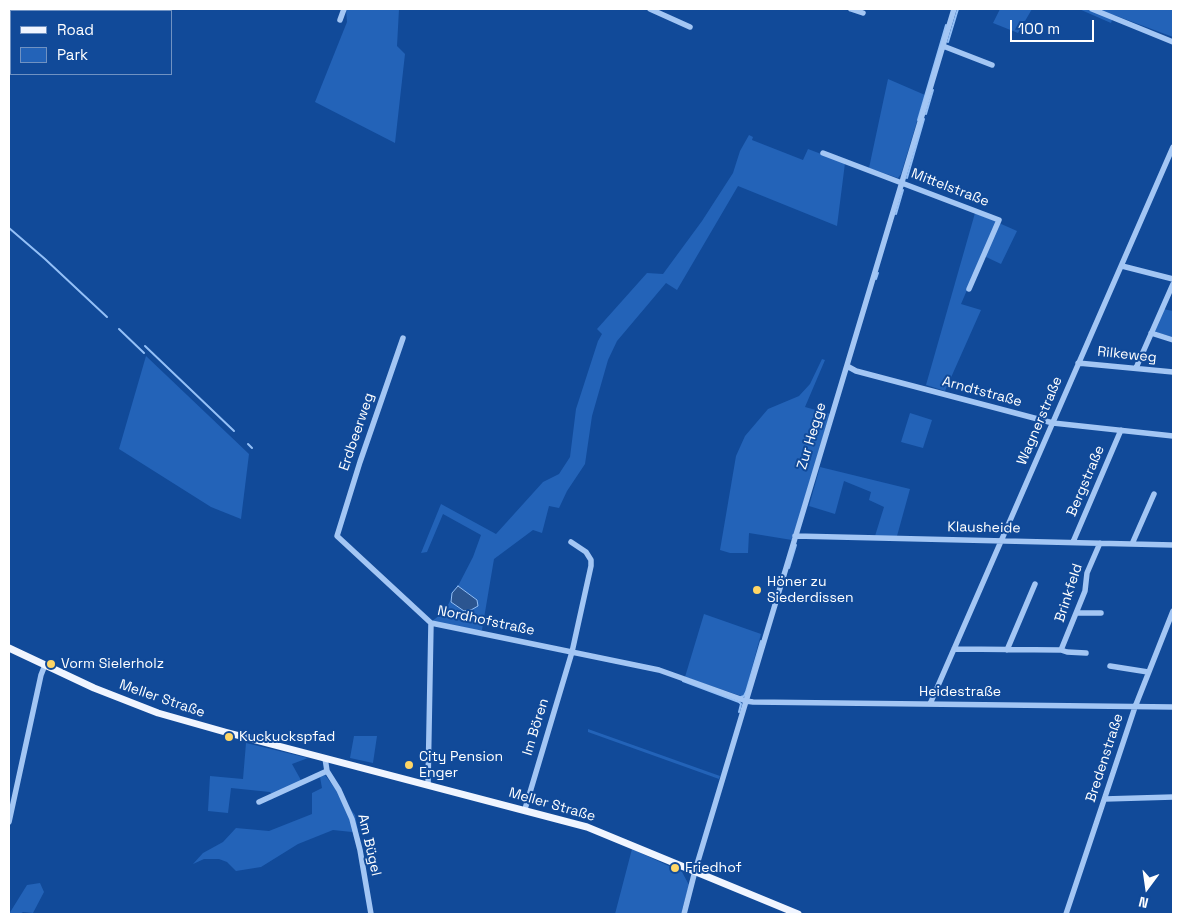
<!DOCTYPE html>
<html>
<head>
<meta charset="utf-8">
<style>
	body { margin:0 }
	#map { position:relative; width:1182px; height:923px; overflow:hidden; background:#114a99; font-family:"Space Grotesk",sans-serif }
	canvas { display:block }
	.frame { position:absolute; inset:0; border:10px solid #fff; pointer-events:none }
	.legend { position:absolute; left:10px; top:10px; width:162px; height:65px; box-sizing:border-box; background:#114a99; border:1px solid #7092c2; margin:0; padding:6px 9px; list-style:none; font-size:15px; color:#fff }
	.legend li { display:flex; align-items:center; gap:10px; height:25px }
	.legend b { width:25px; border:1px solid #7092c2 }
	.north { position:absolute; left:1122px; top:863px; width:50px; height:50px; -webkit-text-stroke:4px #114a99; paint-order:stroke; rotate:194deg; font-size:14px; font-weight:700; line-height:20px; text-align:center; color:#fff }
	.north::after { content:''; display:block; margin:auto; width:18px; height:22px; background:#fff; clip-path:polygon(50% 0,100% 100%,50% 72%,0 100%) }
	.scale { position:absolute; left:1010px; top:20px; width:84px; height:22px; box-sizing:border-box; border:2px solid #fff; border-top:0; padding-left:6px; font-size:15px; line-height:18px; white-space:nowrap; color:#fff; -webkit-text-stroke:4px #114a99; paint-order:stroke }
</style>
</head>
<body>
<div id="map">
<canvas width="1182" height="923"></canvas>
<div class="frame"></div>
<ul class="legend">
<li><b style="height:6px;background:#f0f5ff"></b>Road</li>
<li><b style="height:14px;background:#2363b8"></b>Park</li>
</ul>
<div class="north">N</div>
<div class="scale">100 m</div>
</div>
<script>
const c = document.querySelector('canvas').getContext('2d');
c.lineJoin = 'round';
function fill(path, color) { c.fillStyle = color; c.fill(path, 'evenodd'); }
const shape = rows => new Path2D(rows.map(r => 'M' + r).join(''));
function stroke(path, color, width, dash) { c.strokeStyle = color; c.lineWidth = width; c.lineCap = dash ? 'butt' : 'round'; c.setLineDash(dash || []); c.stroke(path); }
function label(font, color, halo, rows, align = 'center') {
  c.font = font + ' "Space Grotesk",sans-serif'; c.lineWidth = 4; c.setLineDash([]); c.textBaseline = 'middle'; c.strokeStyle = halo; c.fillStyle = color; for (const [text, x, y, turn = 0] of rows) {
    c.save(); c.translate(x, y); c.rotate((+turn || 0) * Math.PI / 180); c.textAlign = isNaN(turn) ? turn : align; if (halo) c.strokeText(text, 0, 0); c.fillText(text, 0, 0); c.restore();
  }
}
const green = shape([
	[346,9,399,9,397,46,405,54,395,143,315,102,347,22],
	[1000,9,1032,9,1018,33,993,23],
	[1079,9,1173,9,1173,37,1114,15,1111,23],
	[888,79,925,95,901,174,898,178,869,168],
	[749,135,753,137,752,140,803,160,808,149,845,163,837,226,738,186,677,290,666,283,617,341,608,360,592,416,585,464,567,491,559,508,549,506,542,533,533,530,494,559,482,630,479,631,431,622,445,611,450,601,451,602,477,600,458,586,473,557,481,535,443,514,427,552,421,553,441,504,496,534,543,482,559,474,570,457,576,409,598,341,602,334,597,329,647,273,663,274,702,221,733,173,740,151],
	[975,213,995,221,995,225,961,304,981,310,945,391,926,385],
	[999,223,1017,231,1001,264,984,256],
	[1163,309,1173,311,1173,337,1155,332,1154,330],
	[146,356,249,454,241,519,211,507,119,449],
	[822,359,825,360,805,407,830,414,792,540,749,533,748,553,730,553,720,550,736,456,745,436,768,409,799,396,810,384],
	[910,413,932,420,923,448,901,442],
	[820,467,910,489,897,536,875,536,884,507,869,500,871,492,844,481,835,514,809,506],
	[704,614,761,634,744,697,685,677],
	[588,729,720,776,719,779,588,732],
	[354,736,377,736,373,763,350,758],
	[246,743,308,758,292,764,302,782,274,796,270,792,231,788,228,813,208,811,210,776,243,779],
	[325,775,355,815,358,830,352,832,333,830,298,844,261,867,236,871,227,862,219,859,204,859,193,864,203,853,223,842,236,828,269,831,312,814,312,793,322,788,320,777],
	[632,849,682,872,689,885,681,914,615,914],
	[40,883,44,892,33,913,23,912,20,914,9,914,27,885]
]);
const water = shape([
	[458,586,477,600,478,606,471,610,464,611,451,602,452,593,458,586]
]);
const stream = shape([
	[948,42,958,9],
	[926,114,933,90],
	[918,120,946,25],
	[907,178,924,119],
	[896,214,903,190],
	[9,228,45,259,107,317],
	[876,279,878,273],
	[119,329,144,353],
	[145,346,234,431],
	[248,444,252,448],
	[789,568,796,545],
	[683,681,739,702,741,704,739,712],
	[741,697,744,696,746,692,761,641]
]);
const minor = shape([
	[650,9,690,27],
	[851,9,863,13],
	[1092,9,1173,42],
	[340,20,344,9],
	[943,46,992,65],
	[823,153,999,220,969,289],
	[1122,266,1173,279],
	[1151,333,1173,340],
	[403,338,360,462,337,536,431,623,659,670,746,701,753,702,1173,707],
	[1078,363,1173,372],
	[847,366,856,371,1053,423,1173,436],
	[1136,368,1173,284],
	[795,536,1173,545],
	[1073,542,1121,430],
	[1132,544,1154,494],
	[1077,613,1101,613],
	[954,649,1061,650,1067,652,1086,653],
	[1007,650,1035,584],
	[1061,650,1085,591,1087,573,1100,543],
	[1110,666,1148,672],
	[930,704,1173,147],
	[325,758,327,771,339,790,352,819,360,850,371,914],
	[428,785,431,623],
	[1105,799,1173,797],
	[259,802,327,771],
	[525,809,572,652,591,566,591,560,586,552,571,542],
	[9,822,41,675,45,665],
	[684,914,695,871,954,9],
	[1066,914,1135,707,1173,611]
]);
const major = shape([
	[9,648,94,688,158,713,225,732,587,827,798,914]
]);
const markers = [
	[757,590,5,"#ffd666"],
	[51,664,5,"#ffd666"],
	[229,737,5,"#ffd666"],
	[409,765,5,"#ffd666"],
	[675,868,5,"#ffd666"]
];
const streetNames = [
	["Mittelstraße",950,188,21],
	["Rilkeweg",1127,355,6],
	["Arndtstraße",982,392,15],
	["Wagnerstraße",1040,421,-67],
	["Erdbeerweg",357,432,-71],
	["Zur Hegge",812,436,-73],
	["Bergstraße",1086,481,-67],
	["Klausheide",984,528,1],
	["Brinkfeld",1069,593,-72],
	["Nordhofstraße",486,621,12],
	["Heidestraße",960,692],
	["Meller Straße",162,699,19],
	["Im Bören",536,727,-73],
	["Bredenstraße",1105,758,-72],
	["Meller Straße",552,805,16],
	["Am Bügel",369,845,77]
];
const poiNames = [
	["Höner zu",767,582],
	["Siederdissen",767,598],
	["Vorm Sielerholz",61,664],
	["Kuckuckspfad",239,737],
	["City Pension",419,757],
	["Enger",419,773],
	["Friedhof",685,868]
];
fill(green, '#2363b8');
fill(water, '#2b5590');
stroke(water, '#94c0f7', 1);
stroke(stream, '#94c0f7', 2);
stroke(minor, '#a3c6f4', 5.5);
stroke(major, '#f0f5ff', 7);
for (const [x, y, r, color] of markers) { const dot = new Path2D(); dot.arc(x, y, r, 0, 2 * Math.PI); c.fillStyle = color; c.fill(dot); stroke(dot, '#114a99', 2); }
label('14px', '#fff', '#114a99', streetNames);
label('14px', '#fff', '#114a99', poiNames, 'left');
</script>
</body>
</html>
